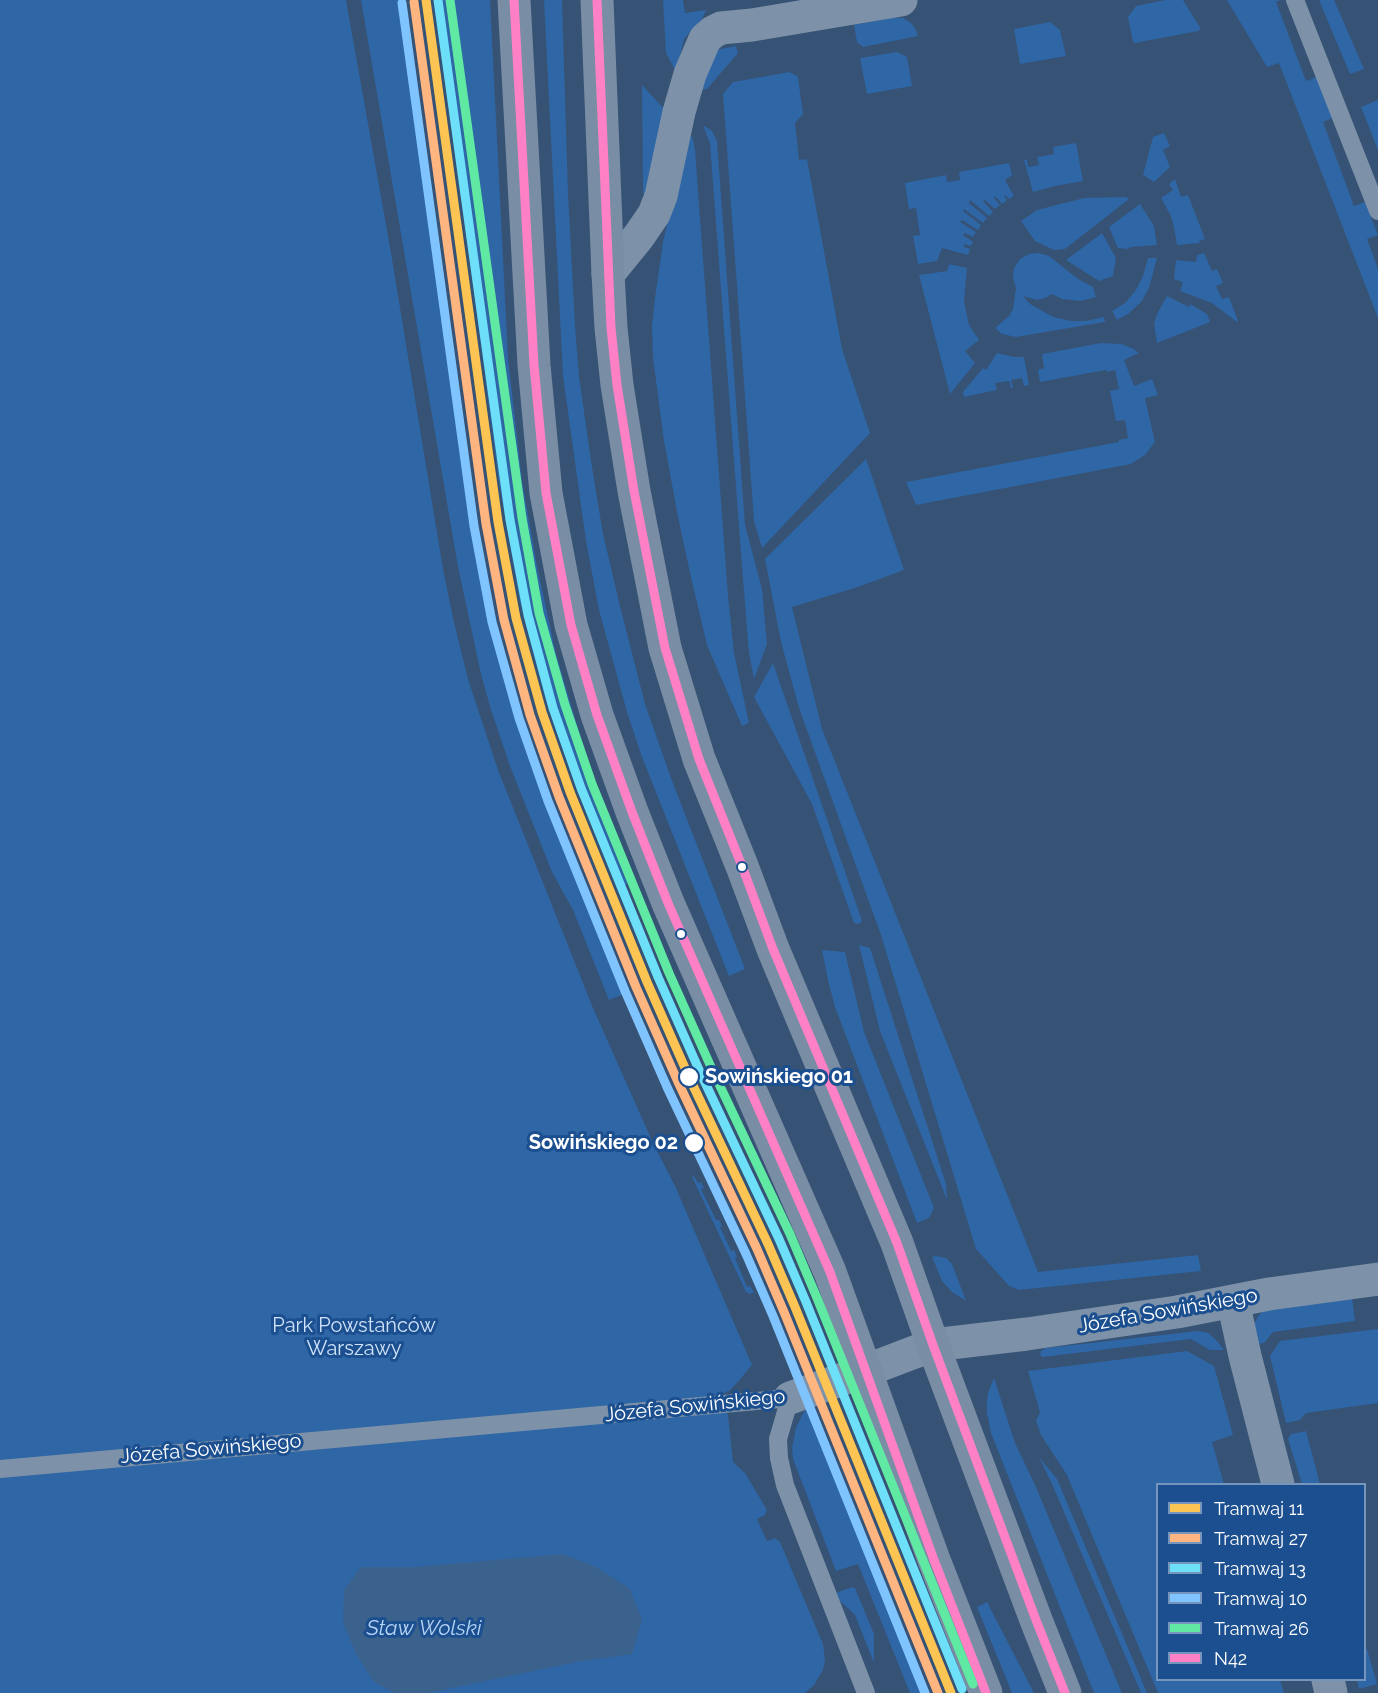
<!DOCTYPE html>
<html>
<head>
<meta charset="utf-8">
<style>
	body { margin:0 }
	#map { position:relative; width:1378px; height:1693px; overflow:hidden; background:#365274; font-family:Raleway,sans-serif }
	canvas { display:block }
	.legend { position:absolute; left:1156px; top:1483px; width:210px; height:198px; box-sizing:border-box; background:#1b4f8f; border:2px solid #7695bc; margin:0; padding:8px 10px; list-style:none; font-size:18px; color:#fff }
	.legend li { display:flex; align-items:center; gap:12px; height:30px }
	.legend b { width:30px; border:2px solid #7695bc }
</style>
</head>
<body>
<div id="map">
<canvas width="1378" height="1693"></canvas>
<ul class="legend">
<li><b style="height:8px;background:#fcc553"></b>Tramwaj 11</li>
<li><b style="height:8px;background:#ffb580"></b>Tramwaj 27</li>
<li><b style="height:8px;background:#6ddff8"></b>Tramwaj 13</li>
<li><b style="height:8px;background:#80c4ff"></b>Tramwaj 10</li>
<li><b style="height:8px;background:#60e9a3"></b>Tramwaj 26</li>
<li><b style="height:8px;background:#ff80c5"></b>N42</li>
</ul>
</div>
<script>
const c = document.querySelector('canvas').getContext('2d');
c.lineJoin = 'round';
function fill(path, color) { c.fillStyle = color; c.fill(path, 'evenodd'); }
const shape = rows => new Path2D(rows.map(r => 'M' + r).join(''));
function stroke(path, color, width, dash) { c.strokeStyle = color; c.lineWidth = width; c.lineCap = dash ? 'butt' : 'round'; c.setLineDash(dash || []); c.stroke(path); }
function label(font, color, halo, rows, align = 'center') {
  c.font = font + ' Raleway,sans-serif'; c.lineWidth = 6; c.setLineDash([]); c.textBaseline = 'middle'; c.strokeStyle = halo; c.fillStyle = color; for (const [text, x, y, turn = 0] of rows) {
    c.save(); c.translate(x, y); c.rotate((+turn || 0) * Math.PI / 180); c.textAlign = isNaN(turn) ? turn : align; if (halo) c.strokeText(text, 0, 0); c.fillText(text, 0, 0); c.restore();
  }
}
const green = shape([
	[0,0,346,0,391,253,443,569,453,618,468,679,498,770,593,1008,653,1143,676,1188,752,1365,736,1384,729,1391,719,1395,728,1415,733,1462,745,1473,767,1510,765,1515,757,1519,767,1541,775,1538,780,1542,823,1644,825,1660,823,1670,814,1685,805,1693,0,1693],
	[361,0,402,0,466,478,479,567,486,602,500,663,526,747,549,810,624,994,609,1000,573,910,552,872,510,766,491,710,481,674,458,567],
	[433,0,490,0,508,358,522,481,537,566,556,654,604,816,630,883,617,889,558,737,543,691,520,602,499,482,453,134],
	[544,0,562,0,568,193,575,326,579,376,591,461,603,534,620,606,645,704,671,778,745,969,729,976,642,757,627,712,599,610,586,541,563,376],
	[663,0,683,0,685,13,706,10,702,19,684,39,676,72,666,53],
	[1165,0,1183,0,1201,29,1198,31,1135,43,1133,42,1128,17,1136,6],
	[1227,0,1281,0,1276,2,1306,81,1317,77,1333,118,1323,122,1354,206,1365,202,1378,235,1367,239,1378,269,1378,318,1279,63,1267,67],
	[1319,0,1334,0,1364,69,1350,74],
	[891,18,903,18,910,22,915,28,918,36,863,47,857,42,854,25],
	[1050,22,1060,30,1066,56,1020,64,1014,29],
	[736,46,738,53,707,89,702,90,711,51],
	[897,52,907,57,912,86,867,94,860,58],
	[790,72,798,77,803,114,795,123,799,160,807,159,842,349,870,433,762,548,754,521,723,94,733,82],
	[642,85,665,110,645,193,643,194],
	[1378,100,1378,150,1361,107],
	[703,125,712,131,717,141,745,525,762,589,767,644,754,679,749,653,743,579,710,144],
	[688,131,693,139,695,150,728,596,734,653,749,723,742,726,707,645,690,573,678,517,664,441,653,358,652,326,655,298,663,242],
	[1164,133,1170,146,1163,150,1170,167,1154,182,1143,175,1153,137],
	[1076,143,1083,181,1055,186,1033,192,1024,160,1027,160,1028,167,1039,165,1037,157,1054,154,1053,147],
	[1009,163,1012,175,1005,180,1014,196,1009,199,1005,195,1004,196,1007,200,1002,204,995,196,994,198,1000,205,995,209,985,200,983,201,993,212,989,216,970,200,969,203,987,218,983,223,964,209,963,211,981,225,978,230,962,220,960,222,976,232,973,237,965,233,963,235,973,242,971,246,964,244,964,247,970,249,968,255,942,248,937,261,918,264,913,236,920,235,916,208,909,209,905,183,946,175,947,182,960,180,959,172],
	[1175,179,1181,197,1188,195,1205,239,1199,241,1200,243,1177,245,1174,227,1170,214,1161,198,1173,190,1169,184],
	[1126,197,1129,199,1065,249,1054,250,1035,241,1021,221,1037,210,1084,198],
	[1140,204,1154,226,1157,245,1131,247,1128,249,1118,248,1109,227],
	[1102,233,1116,258,1113,276,1099,281,1066,260],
	[1039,253,1049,256,1078,279,1093,287,1096,297,1081,301,1062,299,1052,294,1045,298,1037,300,1023,296,1030,304,1053,317,1072,321,1086,321,1104,317,1105,322,1016,337,1002,334,995,328,1009,316,1013,309,1016,288,1013,278,1014,268,1020,259,1029,254],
	[1204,253,1212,271,1217,269,1223,283,1216,286,1222,299,1229,297,1238,321,1237,322,1212,303,1180,291,1183,282,1174,279,1176,260,1196,262,1197,255],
	[1148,258,1157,258,1149,288,1142,301,1128,314,1117,320,1112,311,1125,303,1136,290,1143,276],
	[949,264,967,268,964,301,969,325,979,340,965,351,975,363,950,394,919,275,947,271],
	[1167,296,1189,307,1190,304,1207,314,1210,322,1157,343,1154,324,1157,314],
	[1101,343,1121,344,1132,348,1139,353,1124,360,1134,386,1152,379,1158,395,1145,398,1155,442,1145,455,1131,464,916,505,906,482,1119,442,1119,440,1128,438,1125,420,1116,421,1110,391,1119,389,1115,370,1107,372,1106,370,1040,382,1038,370,1044,368,1042,354],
	[997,353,1014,357,1024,357,1029,385,1024,386,1022,378,1011,380,1013,388,1011,388,1009,381,995,383,997,390,964,397,963,392,983,368,986,370],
	[866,459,904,570,858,587,792,607,822,729,1038,1272,1198,1255,1201,1271,1019,1290,1009,1286,976,1249,881,935,799,708,781,642,765,559],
	[773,663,862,921,859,924,854,923,812,804,754,697],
	[859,945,870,948,946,1184,947,1200,880,1031],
	[822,950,845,952,864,1032,934,1208,929,1218,917,1223,835,1007,828,980],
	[694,1176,698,1183,701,1182,704,1188,701,1189,716,1220,719,1220,722,1226,720,1227,731,1251,734,1250,737,1257,735,1258,747,1287,750,1286,754,1292,750,1294,746,1292,692,1177],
	[936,1256,946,1258,952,1264,966,1301,952,1292,942,1281,932,1257],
	[1352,1298,1355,1321,1273,1332,1264,1343,1257,1344,1254,1329,1255,1322,1259,1315,1264,1310],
	[1378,1329,1378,1403,1306,1413,1300,1420,1286,1423,1270,1356,1280,1341],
	[1198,1331,1208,1333,1216,1340,1224,1350,1210,1350,1191,1339,1043,1357,1040,1355,1041,1351,1046,1348],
	[1187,1351,1214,1366,1233,1435,1212,1442,1224,1484,1158,1484,1158,1680,1280,1680,1284,1693,1158,1693,1067,1475,1041,1435,1036,1421,1040,1412,1028,1371],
	[994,1378,1015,1443,1036,1487,1122,1693,1094,1693,991,1433,987,1413,987,1402,988,1393],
	[810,1407,925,1693,910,1693,858,1564,836,1571,793,1459,792,1448,796,1428,802,1415,806,1409],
	[850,1420,857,1423,936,1634,935,1635],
	[1306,1431,1320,1484,1302,1484,1288,1439,1291,1434],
	[1039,1457,1057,1479,1147,1693,1141,1693,1052,1484],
	[852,1587,855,1588,874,1634,874,1663,855,1615,839,1600,836,1593],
	[987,1602,1034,1693,1012,1693,977,1607],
	[1365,1649,1367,1649,1377,1684,1359,1689,1357,1680,1364,1680]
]);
const water = shape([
	[563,1554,596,1567,630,1589,642,1620,632,1654,577,1662,427,1693,395,1693,374,1682,356,1654,343,1622,344,1590,361,1567,415,1567]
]);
const lane = shape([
	[1295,0,1378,211],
	[0,1469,790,1398,778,1439,779,1458,785,1485,866,1693]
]);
const street = shape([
	[608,274,639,236,654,214,661,196,679,112,690,74,705,39,713,32,721,28,752,25,901,0],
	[1233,1301,1245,1356,1278,1484],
	[790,1398,865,1371,933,1345,1027,1334,1177,1312,1269,1294,1378,1279],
	[1328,1680,1331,1693]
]);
const secondary = shape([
	[514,0,534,365,546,493,571,625,597,715,632,812,668,903,830,1272,934,1560,986,1693],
	[597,0,608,274,611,328,617,385,634,491,665,648,699,759,742,866,773,949,897,1243,933,1345,1036,1620,1065,1693]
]);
const bus1 = shape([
	[514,0,534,365,546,493,571,625,597,715,632,812,668,903,830,1272,934,1560,986,1693],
	[597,0,611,328,617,385,634,491,665,648,699,759,742,866,773,949,897,1243,933,1345,1036,1620,1065,1693]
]);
const tram1 = shape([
	[426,0,498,522,516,618,542,712,570,792,647,982,689,1077,768,1244,795,1307,951,1693]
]);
const tram2 = shape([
	[414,2,486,524,504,620,530,715,559,797,636,987,678,1082,757,1249,784,1312,938,1693]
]);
const tram3 = shape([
	[438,0,510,520,528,615,553,708,581,788,658,977,700,1072,779,1239,806,1302,962,1689]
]);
const tram4 = shape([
	[402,3,474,526,492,622,519,718,548,801,625,991,667,1087,746,1254,773,1316,925,1693]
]);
const tram5 = shape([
	[450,0,522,518,539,613,565,705,592,784,669,973,711,1067,790,1234,817,1298,973,1684]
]);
const markers = [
	[742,867,5,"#fff"],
	[681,934,5,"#fff"],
	[689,1077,10,"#fff"],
	[694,1143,10,"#fff"]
];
const stopNames = [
	["Sowińskiego 01",705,1077],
	["Sowińskiego 02",678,1143,"right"]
];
const streetNames = [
	["Józefa Sowińskiego",1168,1311,-10],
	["Józefa Sowińskiego",695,1406,-6],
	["Józefa Sowińskiego",211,1449,-5]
];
const parkNames = [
	["Park Powstańców",354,1326],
	["Warszawy",354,1349]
];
const waterNames = [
	["Staw Wolski",424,1629]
];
fill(green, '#2f66a5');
fill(water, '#3b618d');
stroke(lane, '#7d92a8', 18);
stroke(street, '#7d92a8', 33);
stroke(secondary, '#798da4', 33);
stroke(bus1, '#ff80c5', 9);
stroke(tram1, '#fcc553', 9);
stroke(tram2, '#ffb580', 9);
stroke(tram3, '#6ddff8', 9);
stroke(tram4, '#80c4ff', 9);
stroke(tram5, '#60e9a3', 9);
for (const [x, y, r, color] of markers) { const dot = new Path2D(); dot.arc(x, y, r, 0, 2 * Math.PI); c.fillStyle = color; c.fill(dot); stroke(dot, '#1b4f8f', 2); }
label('bold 20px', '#fff', '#1b4f8f', stopNames, 'left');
label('20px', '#fff', '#1b4f8f', streetNames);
label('20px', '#cfe3fa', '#1b4f8f', parkNames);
label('italic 21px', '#b5d3f5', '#1b4f8f', waterNames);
</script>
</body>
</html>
